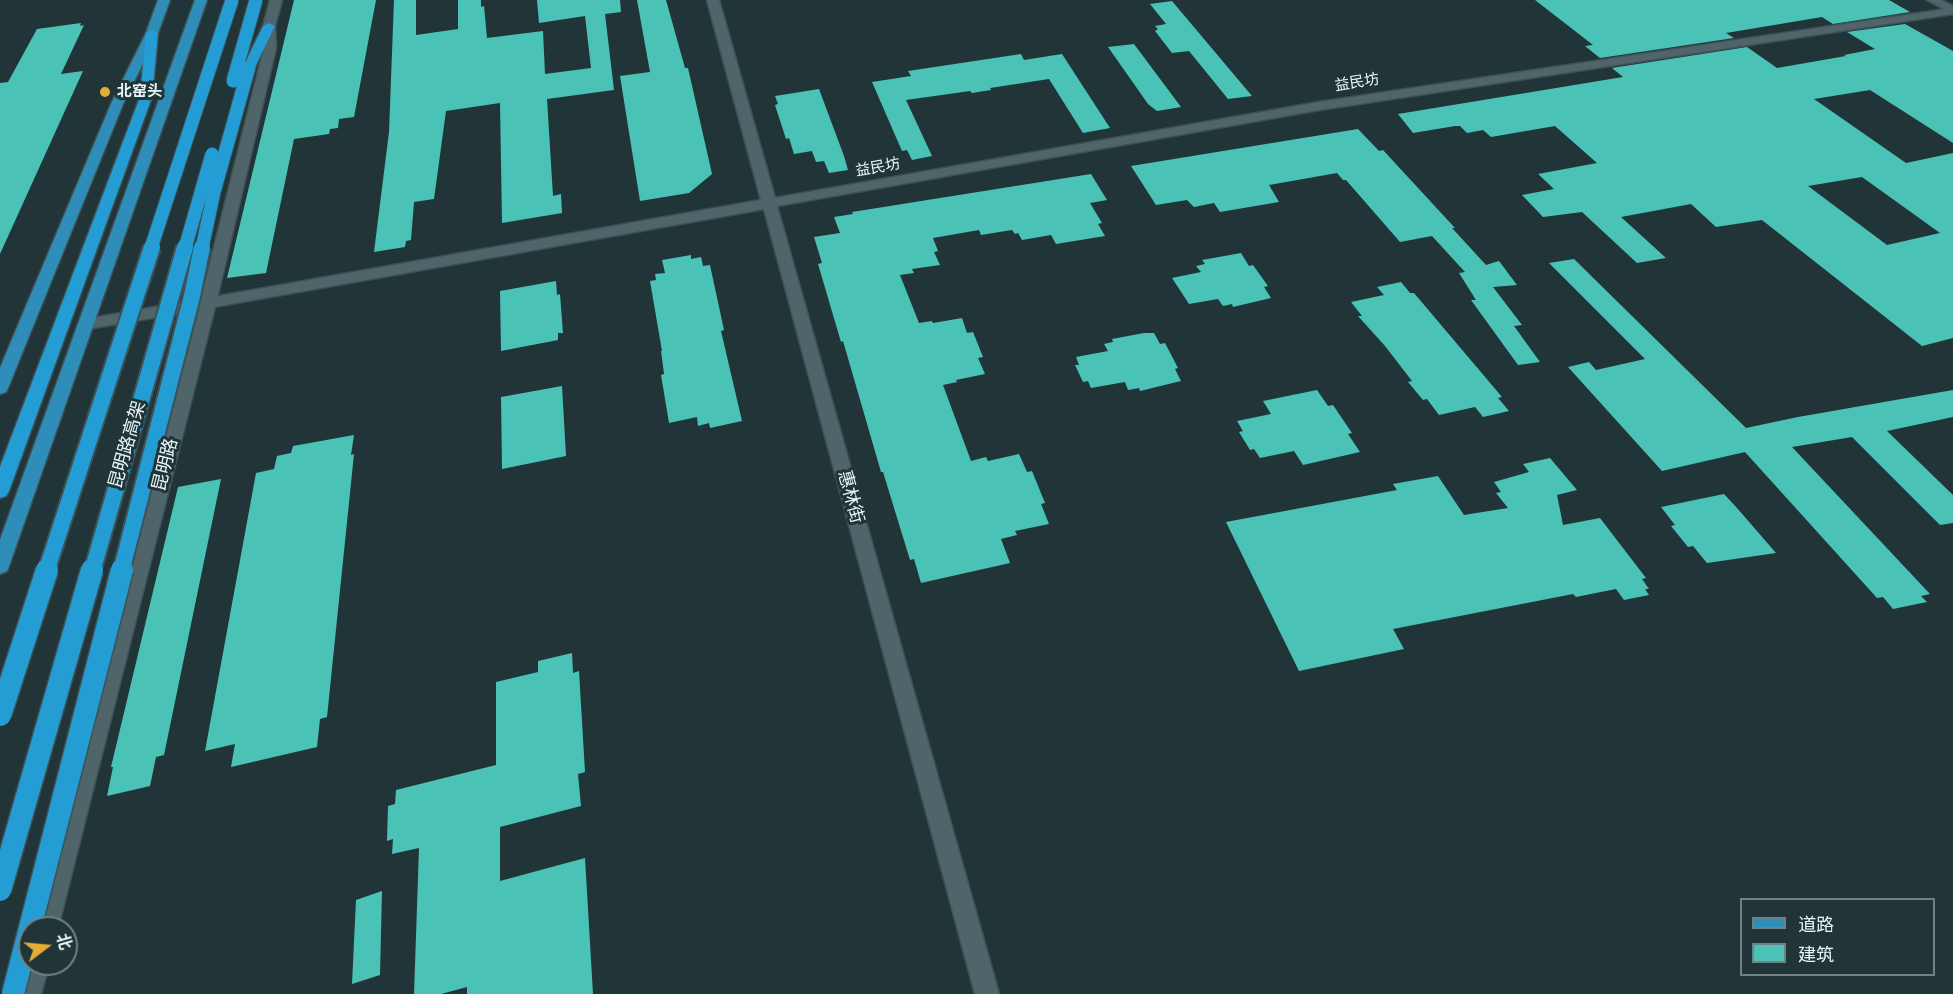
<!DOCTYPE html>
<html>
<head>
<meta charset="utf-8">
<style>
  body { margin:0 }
  #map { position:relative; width:1953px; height:994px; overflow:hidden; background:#213539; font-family:"DM Sans","Noto Sans SC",sans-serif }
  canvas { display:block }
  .legend { position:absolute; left:1740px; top:898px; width:195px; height:78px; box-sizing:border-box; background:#213539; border:2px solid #718286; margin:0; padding:8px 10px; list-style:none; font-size:18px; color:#e9f6f9 }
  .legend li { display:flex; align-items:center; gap:12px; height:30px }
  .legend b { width:30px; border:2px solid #718286 }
  .north { position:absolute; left:18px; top:916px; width:60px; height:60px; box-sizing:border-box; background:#213539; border:2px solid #718286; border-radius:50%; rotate:74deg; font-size:16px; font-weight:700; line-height:24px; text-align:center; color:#e9f6f9 }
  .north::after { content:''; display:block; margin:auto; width:21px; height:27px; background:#e5ad35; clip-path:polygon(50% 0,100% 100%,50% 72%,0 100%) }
</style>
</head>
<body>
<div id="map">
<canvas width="1953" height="994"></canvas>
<ul class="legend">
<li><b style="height:8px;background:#2f8eb9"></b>道路</li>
<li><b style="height:16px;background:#4ac3b6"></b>建筑</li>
</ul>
<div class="north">北</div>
</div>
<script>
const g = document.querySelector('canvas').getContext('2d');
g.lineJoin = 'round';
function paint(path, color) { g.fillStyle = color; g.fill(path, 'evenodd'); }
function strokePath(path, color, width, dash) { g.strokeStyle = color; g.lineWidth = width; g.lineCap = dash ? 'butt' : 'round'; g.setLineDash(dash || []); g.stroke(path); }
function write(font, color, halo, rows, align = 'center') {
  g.font = font + ' "DM Sans","Noto Sans SC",sans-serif'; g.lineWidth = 6; g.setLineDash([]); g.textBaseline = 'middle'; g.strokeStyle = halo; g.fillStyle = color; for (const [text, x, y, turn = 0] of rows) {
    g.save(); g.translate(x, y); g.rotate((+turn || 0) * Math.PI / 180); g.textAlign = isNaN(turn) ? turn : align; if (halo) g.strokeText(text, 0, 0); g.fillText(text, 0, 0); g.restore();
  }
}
paint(new Path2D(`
  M294 0H376L354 117 339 119 338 128 330 129 329 134 294 139 266 273 227 278Z
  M394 0H416V35L458 29V0H481V7L484 6 487 38 543 31 545 74 591 68 585 16 539 23 537 0H620L621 12 605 14 614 90 547 99 553 196 561 194 562 213 502 223 500 103 446 111 434 199 414 202 411 240 406 241 405 247 374 252 389 132Z
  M637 0H666L685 68H688L712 174 689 193 640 201 620 76 650 72Z
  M1535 0H1889L1910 12 1833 24 1822 17 1726 33 1734 38 1600 58 1585 46 1593 45Z
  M1172 1 1252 96 1228 99 1189 51 1172 53 1155 31 1158 29 1155 26 1166 24 1150 4Z
  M81 23 80 26 84 25 61 74 83 71 0 254V83L8 82 37 29Z
  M1905 24 1953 51V143L1870 90 1814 99 1906 163 1953 153V338L1922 346 1762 220 1716 227 1691 204 1621 217 1666 258 1637 263 1582 212 1543 217 1522 195 1554 189 1538 174 1597 163 1555 126 1491 137 1483 130 1467 133 1460 126H1455L1413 133 1398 114 1623 77 1612 68 1747 47 1777 68 1846 56 1844 55 1875 49 1847 32ZM1862 177 1940 233 1887 245 1808 186Z
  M1134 44 1181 107 1157 111 1148 104 1108 47Z
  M1021 54 1024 60 1062 54 1110 128 1083 133 1049 79 990 88 991 90 972 93 970 91 906 100 932 156 912 160 907 150 902 151 872 82 911 76 908 71Z
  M819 89 844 156 848 170 829 173 824 161 816 162 812 151 794 154 789 138 786 139 775 105 778 104 775 96Z
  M1358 129 1379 151 1383 150 1455 228H1452L1486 265 1499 261 1517 285 1493 287 1522 325 1514 326 1540 362 1518 365 1471 300H1476L1459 273 1465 272 1432 236 1400 242 1346 180H1343L1337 173 1269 185 1279 202 1220 212 1214 203 1194 207 1187 200 1156 205 1131 166Z
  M1091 174 1107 200 1090 203 1102 223 1098 224 1105 236 1056 244 1051 235 1022 240 1018 233 1015 234 1012 230 981 235 979 230 933 238 938 251 934 252 940 265 912 269 914 273 900 275 919 323 932 321 933 323 962 318 967 333 973 332 983 357 978 358 985 374 956 380 957 382 943 385 971 461 986 457 988 461 1019 454 1027 472 1032 471 1045 503 1041 504 1049 524 1015 531 1017 535 1001 539 1010 563 921 583 914 559 910 560 883 472H881L843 341 841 342 818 264 822 263 814 237 840 233 834 217 853 214 852 212Z
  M1241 253 1249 266 1253 265 1268 286 1264 287 1271 298 1233 307 1232 304 1223 306 1218 299 1189 304 1172 278 1201 272 1196 266 1205 264 1202 260Z
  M691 255V259L701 257 703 266 710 265 724 330 721 331 742 421 710 428 709 423 698 426 697 417 669 423 661 375 664 374 661 351H662L650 281 656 280 655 274 665 273 662 260Z
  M1574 259 1746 428 1798 417 1953 390V417L1887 431 1953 495V523L1940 525 1852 437 1792 447 1930 594 1921 596 1927 602 1893 609 1883 597 1877 598 1745 452 1662 471 1568 367 1589 362 1596 370 1645 359 1549 263Z
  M556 281 557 295 560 294 563 333H558V340L501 351 500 291Z
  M1401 282 1410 293H1414L1502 397 1498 398 1509 411 1483 417 1475 407 1439 415 1427 399 1423 400 1408 382 1412 381 1385 346 1358 316H1362L1351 302 1384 295 1377 287Z
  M1144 333H1154L1160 344 1165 343 1178 368 1175 369 1181 381 1140 391 1139 388 1128 390 1125 382 1091 388 1088 381 1083 382 1075 365H1079L1076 357 1108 351 1104 344 1113 342 1112 339Z
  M562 386 566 456 502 469 501 397Z
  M1317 390 1328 406 1333 405 1352 433 1348 434 1360 452 1303 465 1294 451 1260 458 1254 449 1250 450 1239 432 1243 431 1237 421 1271 414 1263 401Z
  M354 435 351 455 354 454 327 717 320 719 317 747 231 767 235 744 205 751 256 473 274 469 277 456 291 453 293 446Z
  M1550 458 1577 490 1557 495 1563 525 1600 518 1646 578 1642 579 1649 589H1645L1649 595 1624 600 1616 589 1576 597 1573 594 1393 629 1404 649 1299 671 1226 522 1397 490 1393 484 1438 476 1464 515 1508 508 1496 493 1501 492 1494 482 1529 472 1523 464Z
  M221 479 164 755 156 757 150 786 107 796 113 767H111L178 487Z
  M1724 494 1737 508 1776 553 1707 563 1693 546 1688 547 1671 526 1675 525 1661 507Z
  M572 653 573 673 579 671 585 772 578 774 581 806 500 827V881L585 858 593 994H467V987L441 994H414L419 848 392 854 393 839 387 841 388 806 395 804 396 790 496 765V682L538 672V661Z
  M382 891 380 975 352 984 356 900Z`), '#4ac3b6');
const minor = new Path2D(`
  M270 0H282L275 26 276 48 216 303 58 928H34L199 310 87 329 79 324 87 319 201 299 264 48 263 26Z
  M28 955 30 964H49L41 994H17Z`);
const tertiary = new Path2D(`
  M707 0H719L775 198 1319 102 1953 8V14L1319 110 777 206 999 994H975L764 209 208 308 200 303 208 298 761 200Z`);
const secondary = new Path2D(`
  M1927 0H1941L1953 6V14Z`);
const primary = new Path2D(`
  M158 0H170L158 33 123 104 8 388 6 392 0 394V368L111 104 146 33Z
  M195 0H207L9 566 7 571 0 574V540Z`);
const trunk = new Path2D(`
  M269 23 275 26 255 67 253 70H245L243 67 263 26Z
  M152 30 158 33 152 97 9 491 6 496 0 498V467L140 97 146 33Z`);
strokePath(minor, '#3e5155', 3);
strokePath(tertiary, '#3e5155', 3);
strokePath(secondary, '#3e5155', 3);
strokePath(primary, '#3e5155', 3);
strokePath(trunk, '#3e5155', 3);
paint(minor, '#4f656a');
paint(tertiary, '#4f656a');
paint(secondary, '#4f656a');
paint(primary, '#2f8eb9');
paint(trunk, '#249cd4');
const trunkBridgeFar2 = new Path2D(`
  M233 81 256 0
  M151 248 232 0
  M185 248 212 154
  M202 248 214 192 249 67`);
const trunkBridgeFar1 = new Path2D(`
  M46 572 152 247
  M92 572 185 247
  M121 572 192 296 202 247`);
const trunkBridge = new Path2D(`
  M0 715 47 570
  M0 890 92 570
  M13 994 122 570`);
strokePath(trunkBridgeFar2, '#3e5155', 15, []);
strokePath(trunkBridgeFar1, '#3e5155', 20, []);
strokePath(trunkBridge, '#3e5155', 25, []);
strokePath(trunkBridgeFar2, '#249cd4', 13);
strokePath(trunkBridgeFar1, '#249cd4', 16);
strokePath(trunkBridge, '#249cd4', 22);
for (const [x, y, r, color] of [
  [105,92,6,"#e5ad35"]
]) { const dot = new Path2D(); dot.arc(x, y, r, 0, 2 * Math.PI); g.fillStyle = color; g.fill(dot); strokePath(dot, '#213539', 2); }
write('15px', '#e9f6f9', '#213539', [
  ["益民坊",1357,83,-9],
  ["益民坊",878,168,-10]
]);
write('bold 15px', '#e9f6f9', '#213539', [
  ["北窑头",117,92]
], 'left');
write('18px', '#e9f6f9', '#213539', [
  ["昆明路高架",128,445,-74],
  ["昆明路",166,465,-76],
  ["惠林街",850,497,75]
]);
</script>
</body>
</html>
